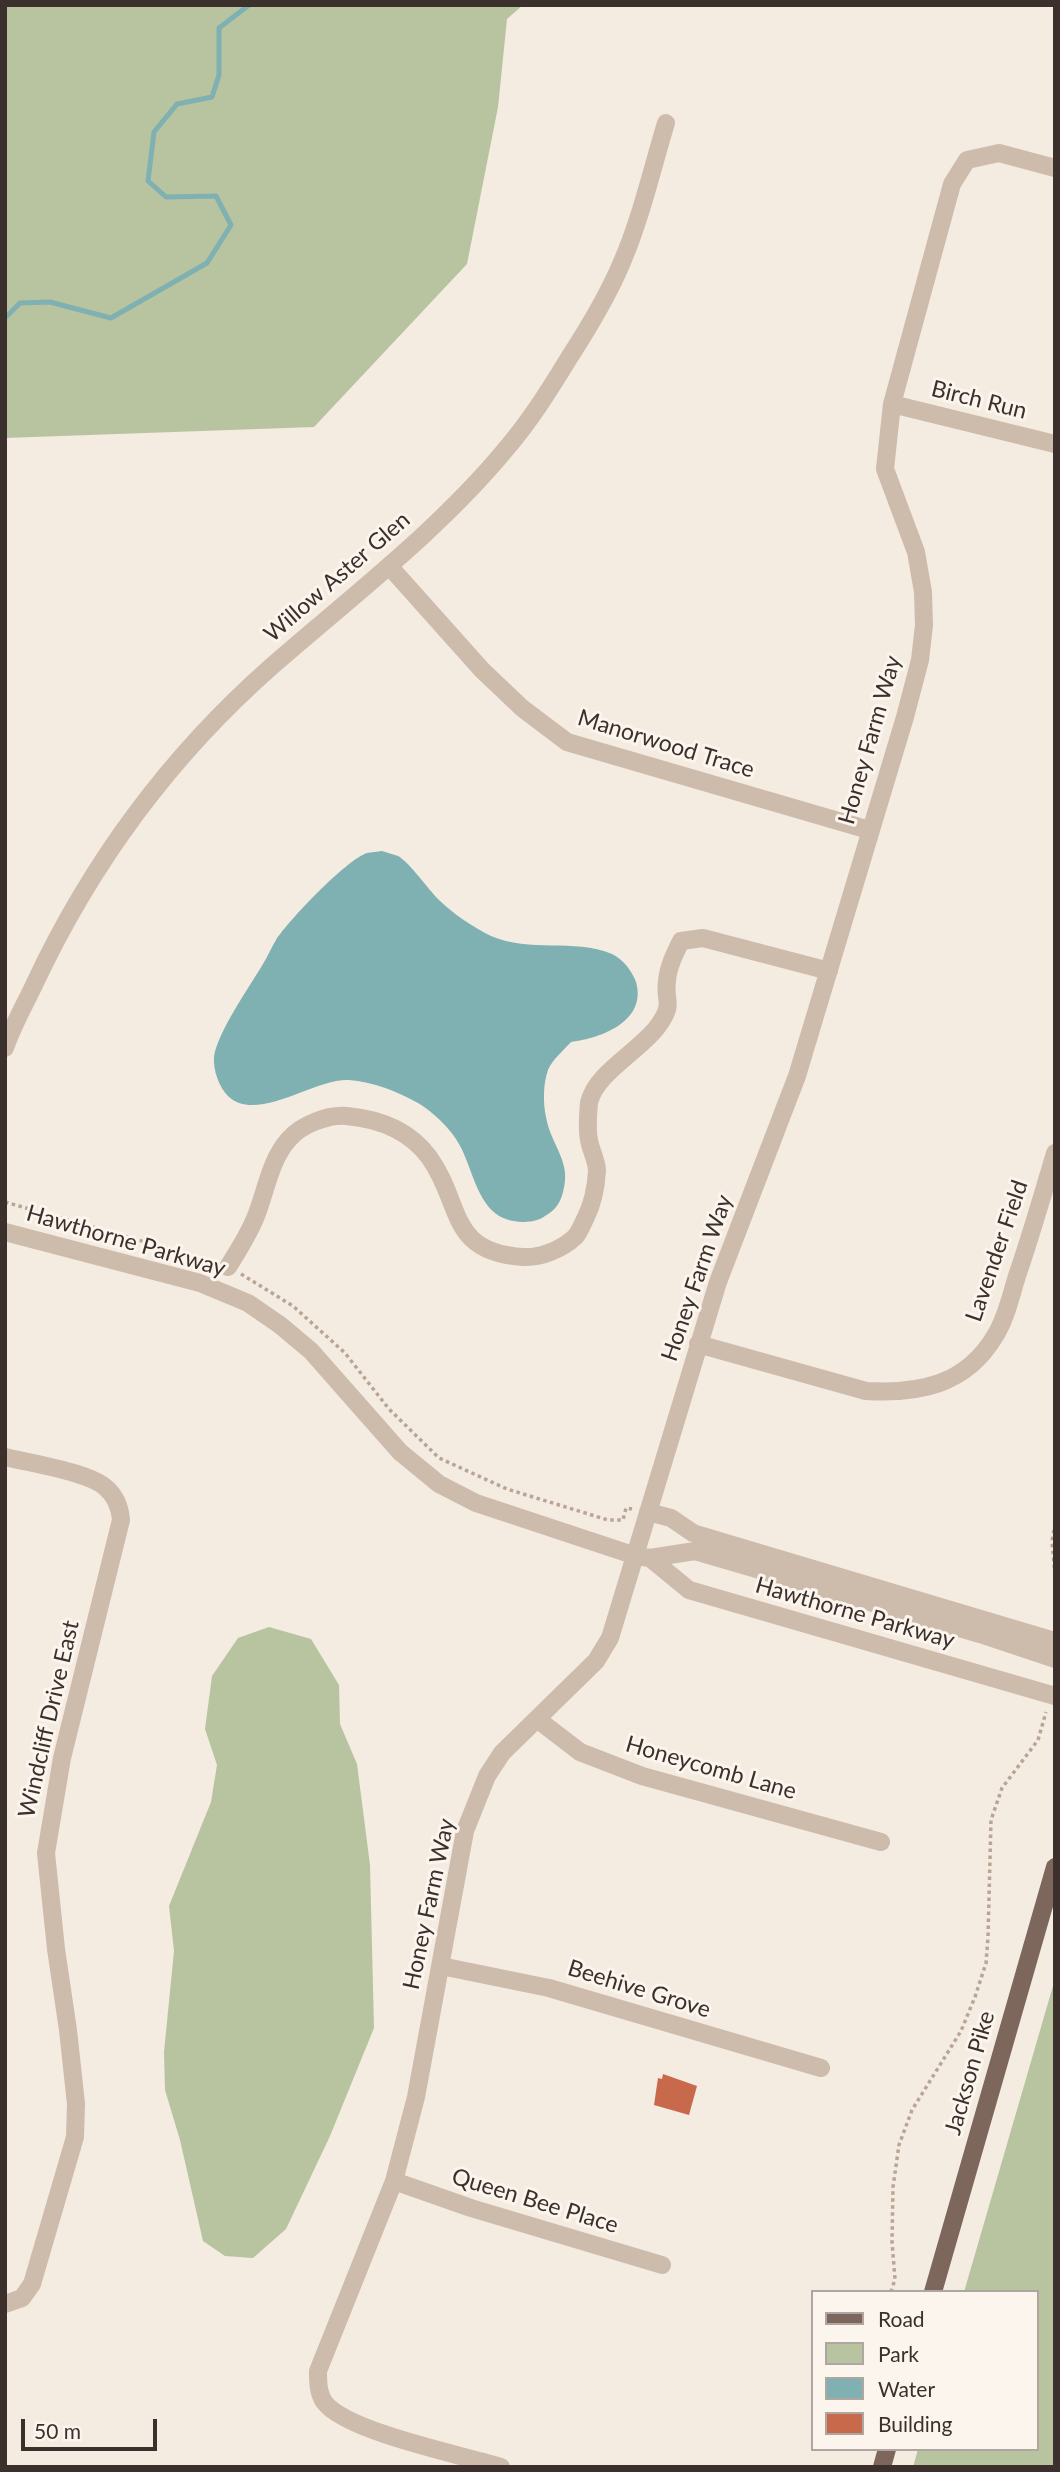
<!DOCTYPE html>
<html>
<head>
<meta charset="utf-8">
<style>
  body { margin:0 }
  #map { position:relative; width:1060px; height:2472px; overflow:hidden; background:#f4ebe1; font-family:Lato,sans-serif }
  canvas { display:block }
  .frame { position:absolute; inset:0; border:7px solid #3b302b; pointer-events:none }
  .legend { position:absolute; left:811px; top:2290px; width:228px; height:161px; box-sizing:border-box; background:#fbf5ee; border:2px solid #aea6a0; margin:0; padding:9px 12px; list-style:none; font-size:21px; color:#3b302b }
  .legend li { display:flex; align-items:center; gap:14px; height:35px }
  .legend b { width:35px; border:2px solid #aea6a0 }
  .scale { position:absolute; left:21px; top:2419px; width:136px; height:32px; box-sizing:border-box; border:4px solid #3b302b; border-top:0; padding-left:9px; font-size:21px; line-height:24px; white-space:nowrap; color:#3b302b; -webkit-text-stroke:5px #fbf5ee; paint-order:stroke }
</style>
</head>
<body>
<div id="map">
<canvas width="1060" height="2472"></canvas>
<div class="frame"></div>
<ul class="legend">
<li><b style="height:9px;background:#7d675c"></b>Road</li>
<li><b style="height:19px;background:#b8c4a0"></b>Park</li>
<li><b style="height:19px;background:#7fb0b2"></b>Water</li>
<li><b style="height:19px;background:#c8694b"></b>Building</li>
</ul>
<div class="scale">50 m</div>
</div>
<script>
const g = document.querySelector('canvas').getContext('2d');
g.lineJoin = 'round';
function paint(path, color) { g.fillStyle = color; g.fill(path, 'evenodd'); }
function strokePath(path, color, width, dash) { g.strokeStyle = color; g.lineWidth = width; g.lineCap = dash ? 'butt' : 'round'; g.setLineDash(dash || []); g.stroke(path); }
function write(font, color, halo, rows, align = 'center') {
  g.font = font + ' Lato,sans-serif'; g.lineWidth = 6; g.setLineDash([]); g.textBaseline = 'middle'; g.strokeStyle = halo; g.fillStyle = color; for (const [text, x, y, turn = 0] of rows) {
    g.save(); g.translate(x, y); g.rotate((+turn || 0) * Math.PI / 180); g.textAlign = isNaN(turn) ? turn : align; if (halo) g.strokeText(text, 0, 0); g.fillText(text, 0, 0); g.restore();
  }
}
paint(new Path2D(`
  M5 5H523L507 19 498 107 467 264 314 427 5 438Z
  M269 1627 311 1639 339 1685 340 1724 357 1764 370 1865 374 2028 330 2136 286 2229 253 2258 225 2256 203 2241 180 2140 165 2090 164 2052 174 1951 169 1906 211 1802 217 1765 205 1729 212 1676 238 1638Z
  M1055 1979V2467H913L918 2449H1037V2292H964Z`), '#b8c4a0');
paint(new Path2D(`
  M382 851C387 853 393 854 398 856 409 862 428 889 438 899 453 914 473 927 491 936 530 953 573 938 612 954 623 959 632 971 636 982 647 1021 602 1038 571 1042 564 1050 552 1060 548 1070 543 1084 543 1103 546 1117 551 1146 572 1161 563 1192 560 1204 555 1210 545 1216 537 1222 524 1223 514 1221 478 1216 474 1170 459 1144 451 1129 433 1112 418 1103 397 1091 373 1082 349 1080 314 1078 257 1124 228 1096 219 1087 213 1070 214 1057 217 1033 250 986 263 964 268 956 271 948 276 940 288 921 346 860 367 853 371 852 378 852 382 851Z`), '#7fb0b2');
strokePath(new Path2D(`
  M5 318 20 303 50 302 111 318 207 263 231 225 216 196 166 197 148 181 154 132 177 104 212 97 219 75V28L249 5`), '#7fb0b2', 5);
paint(new Path2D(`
  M663 2074 697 2086 689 2115 654 2105 658 2078 662 2079Z`), '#c8694b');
strokePath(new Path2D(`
  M5 1202 212 1261
  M241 1274 293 1306 345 1353 389 1409 439 1458 507 1489 608 1520H623L626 1508 632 1509
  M1055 1523 1052 1542 1055 1575
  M891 2292 895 2279 892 2242 893 2187 899 2145 912 2110 961 2031 975 1997 986 1963 988 1937 991 1820 1002 1788 1038 1740 1046 1712`), '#b9a596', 3.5, [3.5, 3.5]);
strokePath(new Path2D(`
  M892 404 1055 444
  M390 567 482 670 522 708 567 742 869 830
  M5 1048C12 1027 24 1006 34 985 91 863 171 755 272 666 352 596 438 531 506 449 530 421 550 389 569 358 589 327 608 296 622 262 641 218 652 169 666 123
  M5 1232 200 1283 248 1303 280 1325 311 1351 400 1452 439 1484 476 1503 636 1556 650 1558 695 1551 980 1634 1055 1659
  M228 1267C238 1251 249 1234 256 1216 266 1191 270 1160 289 1139 301 1125 328 1114 347 1116 379 1119 409 1130 429 1157 463 1204 447 1252 523 1257 541 1258 563 1249 576 1236 580 1231 583 1223 586 1217 593 1203 596 1187 597 1171 597 1161 591 1151 589 1140 587 1130 588 1114 589 1103 595 1073 640 1051 658 1026 675 1002 664 1003 667 981 668 967 675 953 681 941L703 938 829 971
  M698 1344 866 1391C919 1394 966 1385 995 1336 1006 1319 1011 1295 1017 1276 1031 1235 1043 1194 1055 1153
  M5 1457C30 1463 88 1472 105 1487 116 1496 120 1507 121 1520L62 1758 46 1853 56 1949 68 2030 76 2104 75 2137 32 2284 22 2298 5 2304
  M648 1512 671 1518 693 1533 1055 1641
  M650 1558 689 1590 1055 1696
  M537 1719 580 1752 642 1776 881 1842
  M441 1966 549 1988 821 2068
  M394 2181 471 2208 662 2265
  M501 2467C462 2455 348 2432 325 2403 318 2394 318 2382 318 2371L394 2181 416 2097 465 1831 487 1776 502 1753 596 1661 610 1638 718 1282 797 1076 905 717 920 660 924 625 923 592 916 552 885 469 892 404 952 184 967 160 999 153 1055 168`), '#cdbbac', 18);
strokePath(new Path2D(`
  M933 2292 1055 1867
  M882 2467 887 2449`), '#7d675c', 18);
write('23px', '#3b302b', '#fbf5ee', [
  ["Birch Run",979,400,14],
  ["Willow Aster Glen",337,577,-41],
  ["Honey Farm Way",870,740,-74],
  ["Manorwood Trace",666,744,17],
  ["Hawthorne Parkway",126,1241,16],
  ["Lavender Field",997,1251,-71],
  ["Honey Farm Way",697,1278,-71],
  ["Hawthorne Parkway",855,1613,16],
  ["Windcliff Drive East",49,1719,-77],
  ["Honeycomb Lane",711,1768,16],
  ["Honey Farm Way",429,1904,-78],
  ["Beehive Grove",639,1989,17],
  ["Jackson Pike",970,2073,-74],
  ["Queen Bee Place",535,2201,17]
]);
</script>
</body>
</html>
